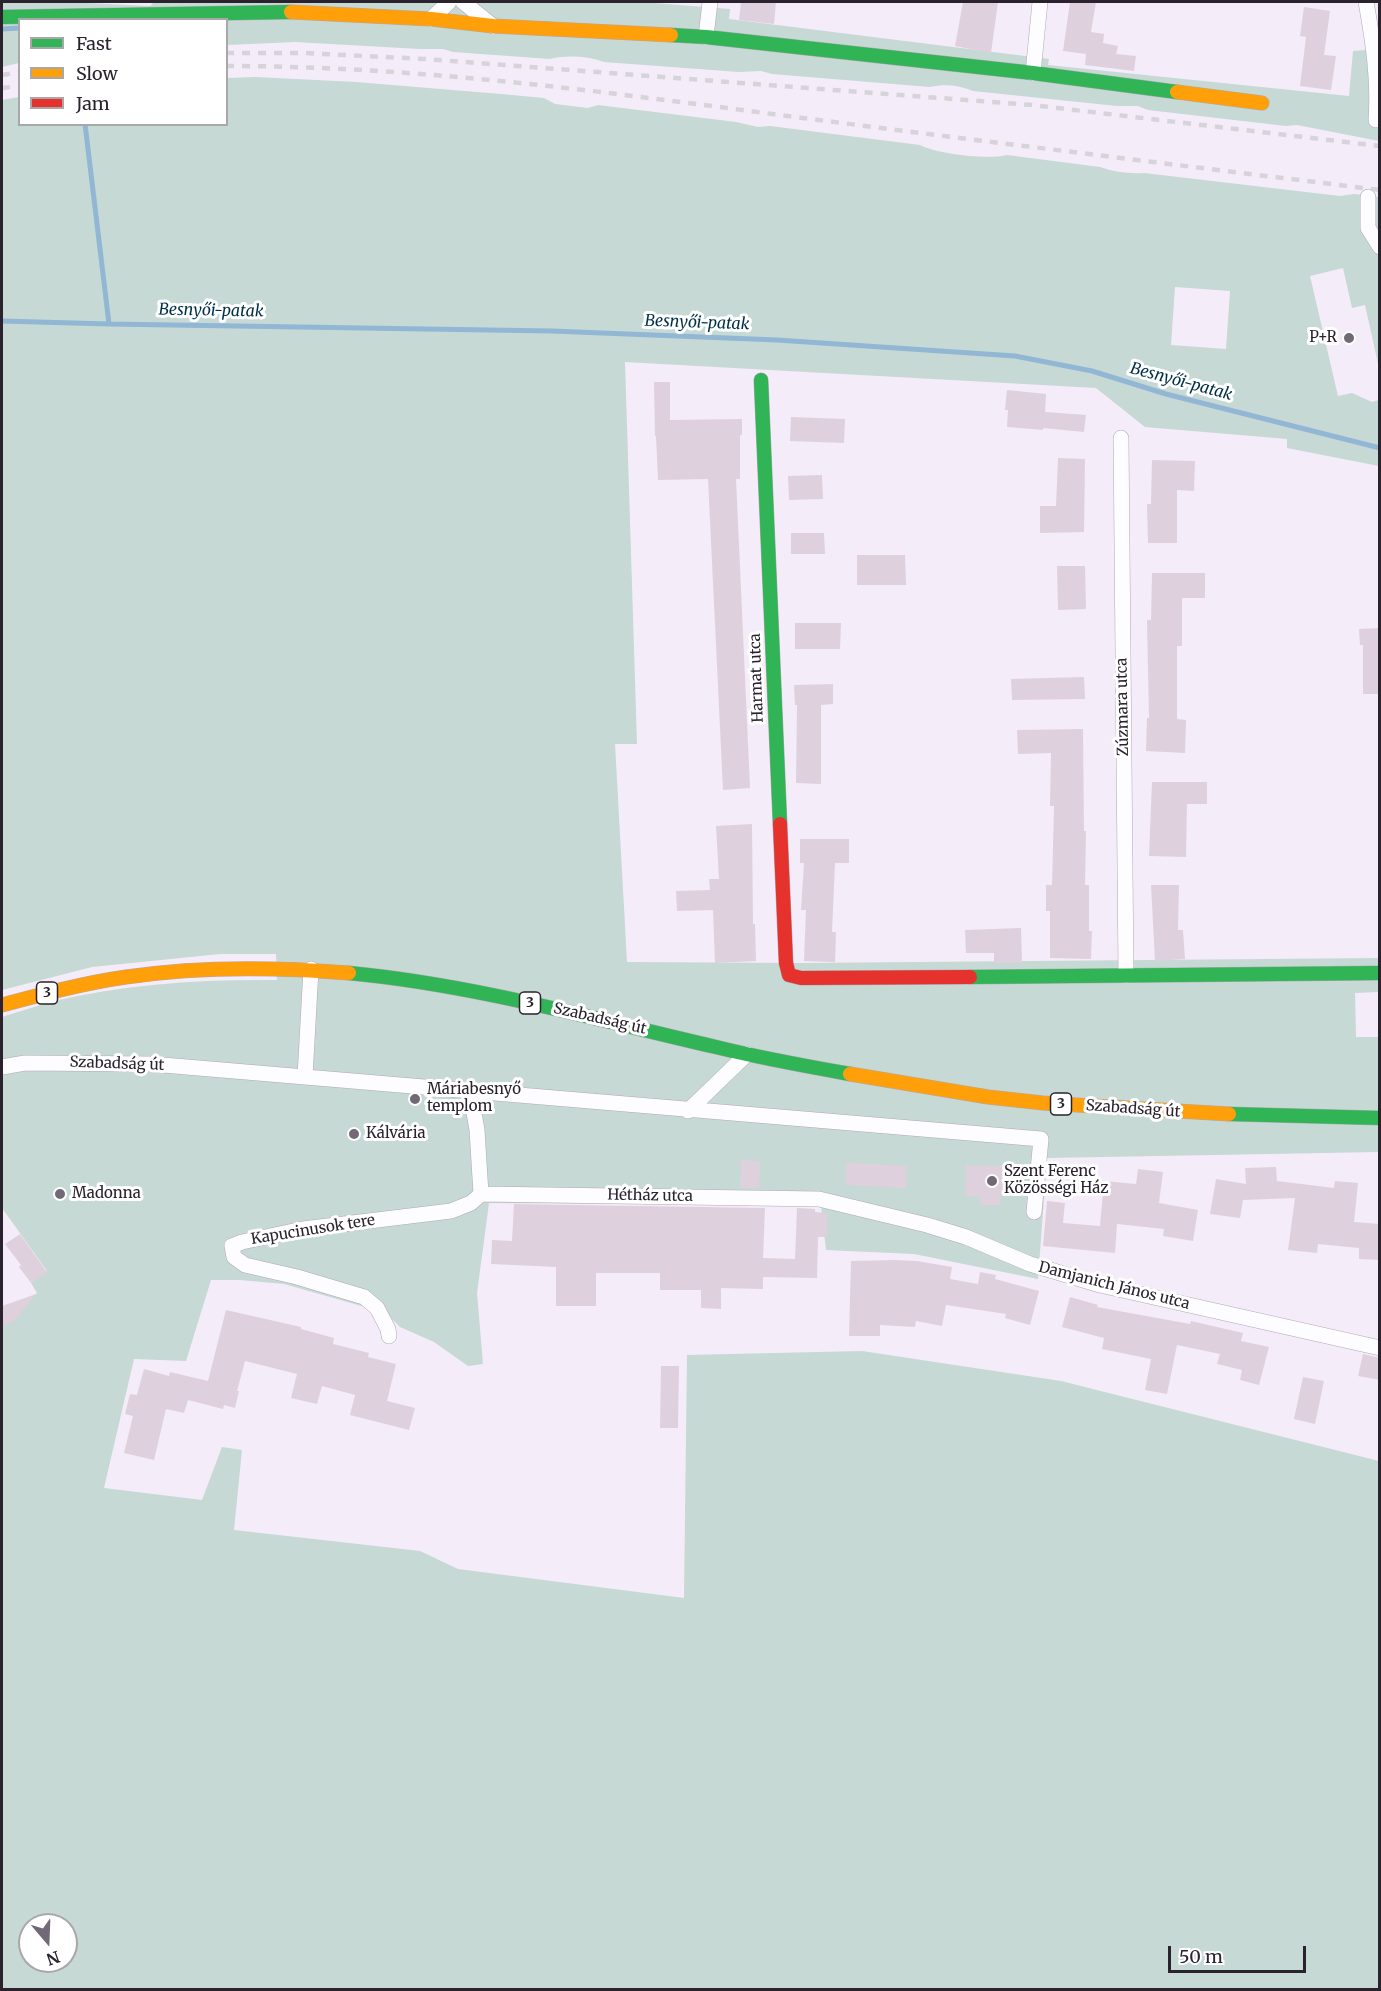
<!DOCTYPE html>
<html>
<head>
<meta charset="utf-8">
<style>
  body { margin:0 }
  #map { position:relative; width:1381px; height:1991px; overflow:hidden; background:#f4ecf8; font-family:Merriweather,serif }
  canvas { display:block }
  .frame { position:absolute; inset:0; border:3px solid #2a232e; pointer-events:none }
  .legend { position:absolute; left:18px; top:18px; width:210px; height:108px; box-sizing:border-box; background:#fff; border:2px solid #aaa7ab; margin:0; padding:8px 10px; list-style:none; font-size:18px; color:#2a232e }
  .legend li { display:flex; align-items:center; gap:12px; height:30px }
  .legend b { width:30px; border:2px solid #aaa7ab }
  .north { position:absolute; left:18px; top:1913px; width:60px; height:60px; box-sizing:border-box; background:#fff; border:2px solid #aaa7ab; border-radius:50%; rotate:161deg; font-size:16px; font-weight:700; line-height:24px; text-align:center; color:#2a232e }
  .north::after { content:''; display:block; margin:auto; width:21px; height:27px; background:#716975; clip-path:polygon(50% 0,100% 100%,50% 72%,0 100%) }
  .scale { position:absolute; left:1168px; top:1946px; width:138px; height:27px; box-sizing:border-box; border:3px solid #2a232e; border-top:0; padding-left:8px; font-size:18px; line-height:21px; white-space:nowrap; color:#2a232e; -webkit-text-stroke:4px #fff; paint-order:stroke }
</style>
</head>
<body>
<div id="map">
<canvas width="1381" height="1991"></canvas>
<div class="frame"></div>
<ul class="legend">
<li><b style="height:8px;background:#30b455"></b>Fast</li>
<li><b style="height:8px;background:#ff9f0a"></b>Slow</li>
<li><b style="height:8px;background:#e5322d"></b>Jam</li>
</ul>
<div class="north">N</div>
<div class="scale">50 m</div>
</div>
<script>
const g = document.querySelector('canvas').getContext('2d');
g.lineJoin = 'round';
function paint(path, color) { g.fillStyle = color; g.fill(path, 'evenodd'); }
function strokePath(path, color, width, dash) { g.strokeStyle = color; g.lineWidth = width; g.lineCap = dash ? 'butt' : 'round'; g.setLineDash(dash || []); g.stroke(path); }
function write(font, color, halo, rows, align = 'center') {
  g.font = font + ' Merriweather,serif'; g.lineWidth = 6; g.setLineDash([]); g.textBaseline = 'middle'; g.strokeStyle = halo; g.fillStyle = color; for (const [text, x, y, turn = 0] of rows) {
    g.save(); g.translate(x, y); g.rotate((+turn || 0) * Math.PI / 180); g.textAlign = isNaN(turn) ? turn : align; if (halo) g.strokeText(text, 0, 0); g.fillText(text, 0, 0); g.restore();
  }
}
paint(new Path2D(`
  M2 2H66L150 6 154 2H641L730 9 729 19 1049 59 1048 65 1349 96 1353 51 1379 49V141L1297 125 1286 126 1148 110 1138 106H1117L973 91C959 85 945 84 930 87L772 74 761 71 739 72 604 62C587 56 567 55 550 59L453 52 443 49H420L295 42 227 45 226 20H20L19 63 2 67Z
  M256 77 356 82 501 94 544 98 555 104 588 108 598 105 736 122 758 127 770 126 920 145C937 154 988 160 1007 155L1100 167C1114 172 1129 174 1144 173L1340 196 1354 194 1379 197V368L1365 305 1352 308 1343 268 1310 276 1338 396 1352 393 1372 402 1379 400V466L1287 448V439L1145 427 1096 388 625 362 637 744H615L627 962 801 963 1379 958V992L1355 993 1356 1037H1379V1152L1047 1158 1038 1279 914 1254 826 1250 821 1205 489 1203 477 1293 483 1364 468 1366 434 1342 400 1327 386 1313 284 1284 240 1280H211L186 1361 134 1359 104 1488 202 1500 222 1447 242 1450 234 1530 420 1551 458 1569 684 1598 687 1355 862 1351 1061 1381 1379 1461V1989H2V1319L37 1293 31 1283 47 1271 2 1208V1017C19 1012 36 1006 54 1001 126 984 203 979 277 980L276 954H220L92 967 2 990V100L19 97 20 124H226L227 78ZM1175 287 1230 291 1226 349 1171 345ZM30 1925H66V1961H30Z`), '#c6d9d4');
strokePath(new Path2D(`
  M2 29 20 28
  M85 124 109 324
  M2 321 109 324 552 331 777 340 1015 356 1092 371 1166 394 1380 448`), '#91b7d4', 5);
paint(new Path2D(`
  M741 2H776L774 24 739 20Z
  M963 2H998L991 53 955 46Z
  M1070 2H1096L1091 32 1104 34 1103 43 1118 46 1116 54 1136 56 1134 71 1085 65 1086 54 1063 51Z
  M1304 7 1330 11 1324 55 1336 56 1331 90 1300 86 1306 37 1300 36Z
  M654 382H670V420L742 419V435H740V479H736L750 788 723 790 708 479 658 480 656 436H655Z
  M1007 390 1046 394 1045 412 1086 415 1084 432 1043 428V430L1007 427 1008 410H1005Z
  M791 417 845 419 844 443 790 441Z
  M1058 458 1085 459 1084 532 1040 533V506H1056Z
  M1152 460 1195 461 1194 491 1177 490V543H1148L1147 504H1151Z
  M822 475 823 499 789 500 788 476Z
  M791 533H824L825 554H791Z
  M857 555H905L906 585H857Z
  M1057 566H1085L1086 609 1058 610Z
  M1152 573H1205V598H1182V646H1177V719L1186 720 1185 753 1146 751 1147 718H1149L1147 620H1151Z
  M795 623H841L840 649H795Z
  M1380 628V694H1363V645H1360L1359 629Z
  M1084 677 1085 699 1012 700 1011 679Z
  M833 684V704L821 705V784L796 783 797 705H795L794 685Z
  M1083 729 1084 831H1086L1085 885H1089V931H1092L1091 959 1050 958V911H1046V885H1052L1054 806H1050L1051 753 1018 754 1017 730Z
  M1152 782H1207V804H1187L1186 857 1149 856Z
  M752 824 753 924H755L756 961 715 963 713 910 677 911 676 891 710 890 709 879H719L716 826Z
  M800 839H849V863H835L832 932H836L835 962 804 961 806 910H801L804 863H800Z
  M1151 885H1179L1178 930H1183L1185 959 1155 961Z
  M1021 928 1022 963H994V953H966L965 930Z
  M741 1160 760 1161 759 1188H740Z
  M846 1163 907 1166 906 1188 845 1185Z
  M966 1165 1019 1166 1018 1196 1000 1195V1205H980V1196H965Z
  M1276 1167 1277 1181 1334 1188 1335 1181 1358 1183 1354 1222 1380 1224V1260L1359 1259V1248L1318 1244 1317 1253 1288 1250 1295 1198 1243 1200 1240 1218 1210 1214 1216 1179 1246 1184 1245 1168Z
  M1138 1169 1163 1172 1159 1203 1198 1210 1193 1241 1163 1236 1164 1229 1117 1224 1115 1253 1043 1246 1047 1201 1065 1203 1063 1223 1100 1226 1104 1181 1136 1184Z
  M514 1204 765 1208 763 1258 795 1259 797 1208 815 1209V1212L827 1213V1237H818L817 1278 763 1277V1289L721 1288V1309L701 1308V1290H660V1273H596V1306H556V1267L491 1264 492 1240 512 1241Z
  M20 1234 47 1272 31 1283 19 1267 21 1265 5 1244Z
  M894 1260 917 1261 952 1267 950 1279 978 1284 980 1272 996 1275 995 1279 1039 1291 1030 1325 1005 1318 1006 1314 946 1305 942 1326 916 1321 915 1327 880 1325V1336H849L851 1261Z
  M36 1294 15 1320 2 1327V1306Z
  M1070 1297 1098 1305 1097 1307 1190 1324 1191 1321 1243 1333 1241 1341 1269 1347 1259 1385 1240 1380 1242 1370 1217 1364 1220 1354 1177 1345 1167 1394 1145 1390 1151 1359 1102 1349 1104 1338 1062 1327Z
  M226 1310 301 1327V1329L334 1338 333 1344 369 1353 368 1357 396 1364 387 1401 415 1408 409 1430 350 1415 355 1395 322 1386 317 1404 291 1398 297 1374 245 1361 237 1391H239L235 1408 224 1405 223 1409 188 1400 184 1413 166 1409 154 1460 124 1453 133 1416 125 1414 130 1394 137 1395 144 1369 169 1376 170 1372 208 1381Z
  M1363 1354 1380 1358V1380L1358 1376Z
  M661 1366H679L678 1428H660Z
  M1303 1377 1324 1381 1315 1424 1294 1419Z`), '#ded1dd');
const street = new Path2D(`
  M463 2 493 26
  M1366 2C1373 41 1379 80 1376 120
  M431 19 449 2
  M706 37 710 2
  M1033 73 1040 2
  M1368 197V228L1380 247
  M1121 438 1126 975
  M2 1067 25 1063 151 1064 1041 1139 1034 1212
  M305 1077 311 969
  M470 1090 477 1130 481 1194
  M688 1111 747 1054
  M481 1194 819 1199 927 1225 966 1237 1030 1264 1100 1285 1380 1348
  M389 1336 388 1329 377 1308 364 1297 297 1277 245 1265 234 1257 232 1246 242 1242 303 1229 451 1211 471 1203 481 1194`);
const fast = new Path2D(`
  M2 17 291 12
  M671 35 706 37 1033 73 1177 92
  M761 380 780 824
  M349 973C475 985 594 1019 716 1047 760 1058 805 1066 850 1074
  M970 977 1380 973
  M1229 1114 1380 1118`);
const slow = new Path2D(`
  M291 12 431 19 493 26 671 35
  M1177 92 1262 103
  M2 1005C43 994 84 983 126 977 200 966 276 967 349 973
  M850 1074 988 1097 1043 1103 1229 1114`);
const jam = new Path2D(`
  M780 824 786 963 789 975 801 978 970 977`);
strokePath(street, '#b0a9b4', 16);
strokePath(fast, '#b0a9b4', 15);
strokePath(slow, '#b0a9b4', 15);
strokePath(jam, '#b0a9b4', 15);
strokePath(street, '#fdfcfe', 15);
strokePath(fast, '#30b455', 14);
strokePath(slow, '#ff9f0a', 14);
strokePath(jam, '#e5322d', 14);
strokePath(new Path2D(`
  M226 53H304L425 59 1032 105 1380 146
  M226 66C417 66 606 92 795 117 990 142 1185 166 1380 190
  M2 75 20 72
  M2 88 20 86`), '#d7d4d9', 4.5, [8, 8]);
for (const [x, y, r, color] of [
  [1349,338,6,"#716975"],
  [415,1099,6,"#716975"],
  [354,1134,6,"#716975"],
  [992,1181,6,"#716975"],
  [60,1194,6,"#716975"]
]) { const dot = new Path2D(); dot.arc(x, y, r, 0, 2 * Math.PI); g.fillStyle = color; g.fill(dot); strokePath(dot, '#fff', 2); }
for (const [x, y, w] of [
  [47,993,21],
  [530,1003,21],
  [1061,1104,21]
]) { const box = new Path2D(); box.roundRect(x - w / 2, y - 11, w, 22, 4.5); g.fillStyle = '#fff'; g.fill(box); strokePath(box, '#2a232e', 1.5); }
write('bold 14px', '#2a232e', null, [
  ["3",47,993],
  ["3",530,1003],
  ["3",1061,1104]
]);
write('15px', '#2a232e', '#fff', [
  ["P+R",1337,338,"right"],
  ["Máriabesnyő",427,1090],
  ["templom",427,1107],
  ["Kálvária",366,1134],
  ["Szent Ferenc",1004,1172],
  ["Közösségi Ház",1004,1189],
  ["Madonna",72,1194]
], 'left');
write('15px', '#2a232e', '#fff', [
  ["Harmat utca",757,678,-92],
  ["Zúzmara utca",1123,707,-91],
  ["Szabadság út",600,1019,13],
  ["Szabadság út",117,1064,2],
  ["Szabadság út",1133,1109,4],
  ["Hétház utca",650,1196,1],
  ["Kapucinusok tere",313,1230,-9],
  ["Damjanich János utca",1114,1286,14]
]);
write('italic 16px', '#002f48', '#fff', [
  ["Besnyői-patak",211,311,1],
  ["Besnyői-patak",697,323,2],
  ["Besnyői-patak",1181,382,15]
]);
</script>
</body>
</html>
